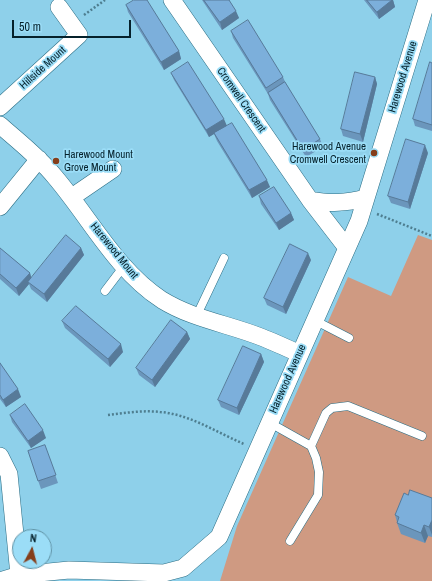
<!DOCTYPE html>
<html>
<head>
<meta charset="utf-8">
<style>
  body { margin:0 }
  #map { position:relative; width:432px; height:581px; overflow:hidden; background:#8ed0ea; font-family:"Archivo Narrow",sans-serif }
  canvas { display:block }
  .north { position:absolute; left:12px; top:529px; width:40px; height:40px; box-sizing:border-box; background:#9bddf7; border:1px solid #5f92a5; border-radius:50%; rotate:7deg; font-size:11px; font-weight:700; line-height:16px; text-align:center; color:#05212b }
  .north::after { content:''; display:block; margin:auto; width:14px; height:18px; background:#853e1b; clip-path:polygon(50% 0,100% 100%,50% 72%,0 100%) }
  .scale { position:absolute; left:12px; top:20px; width:119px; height:18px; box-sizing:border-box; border:2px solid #05212b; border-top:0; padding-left:5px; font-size:12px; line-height:14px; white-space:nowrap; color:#05212b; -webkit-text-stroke:3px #9bddf7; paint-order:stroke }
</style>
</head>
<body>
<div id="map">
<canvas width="432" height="581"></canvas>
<div class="north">N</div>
<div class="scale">50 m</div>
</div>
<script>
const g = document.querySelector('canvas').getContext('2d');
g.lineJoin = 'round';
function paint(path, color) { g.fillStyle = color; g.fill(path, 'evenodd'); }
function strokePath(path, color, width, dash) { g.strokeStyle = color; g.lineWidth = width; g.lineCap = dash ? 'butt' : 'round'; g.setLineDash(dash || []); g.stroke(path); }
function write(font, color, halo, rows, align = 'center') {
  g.font = font + ' "Archivo Narrow",sans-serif'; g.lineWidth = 3.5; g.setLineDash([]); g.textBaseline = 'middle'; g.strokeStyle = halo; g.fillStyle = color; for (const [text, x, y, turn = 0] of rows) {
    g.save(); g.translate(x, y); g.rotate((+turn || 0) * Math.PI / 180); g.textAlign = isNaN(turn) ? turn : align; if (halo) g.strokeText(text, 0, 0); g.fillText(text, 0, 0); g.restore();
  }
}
paint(new Path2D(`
  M418 235 432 240V581H220L237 526 348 277 391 296Z`), '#cf9a82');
const lane = new Path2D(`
  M105 291 124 266
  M196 317 224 258
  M314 320 349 338
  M270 423 311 446 316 458 319 472 318 495 290 541
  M311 446 326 413 332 408 348 406 422 436`);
const street = new Path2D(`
  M172 0 310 200 347 248
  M0 107 79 35 59 7
  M0 125C19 142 39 157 55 177 90 218 116 270 162 300 193 319 228 324 261 337 274 342 287 348 300 354
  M72 197 113 169
  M310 200C332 204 345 203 366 198
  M0 207 39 159
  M0 456 9 474 19 575
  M0 581 19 575 69 570 164 573 183 568 219 537 359 221 427 0`);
strokePath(lane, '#2a6d84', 9);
strokePath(street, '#2a6d84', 18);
strokePath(new Path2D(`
  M84 15 105 0
  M377 214 432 236
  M108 415C125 413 143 410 160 412 189 414 218 433 244 444`), '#4e7e90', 2.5, [2, 2]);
strokePath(lane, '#fff', 8);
strokePath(street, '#fff', 17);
paint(new Path2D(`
  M202 0H229L239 18 222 30Z
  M364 0H393L395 7 379 19Z
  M126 5 179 51 181 59 164 70 128 12Z
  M231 31 283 77 286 84 320 139 323 147 306 157 270 100 268 94 233 38Z
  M432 63V131L415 126 413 119Z
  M171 73 226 126 270 187 252 198 217 141 214 134 209 137 174 80Z
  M375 77 377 84 363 142 343 136 341 129Z
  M428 153 410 209 391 203 388 196Z
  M259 196 291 213 294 220 279 230 261 204Z
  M0 248 30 273 31 278 81 248 84 255 47 302 31 289 29 284 19 296 0 279Z
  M311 260 286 314 267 305 264 298Z
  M62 321 123 352 110 367 65 328Z
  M187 332 190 339 155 387 139 375 136 368Z
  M261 354 264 362 239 415 221 407 218 400Z
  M0 363 21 397 6 407 0 399Z
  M10 415 46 438 31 448 12 422Z
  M45 445 58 483 41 489 28 451Z
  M408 495 432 498V537L428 536 425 543 401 534 397 523V522L395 515Z`), '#6b96bc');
paint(new Path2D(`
  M392 0H393L395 7 379 19 377 12Z
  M236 11 239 18 222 30 220 22Z
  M179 51 181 59 164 70 161 62Z
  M375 77 377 84 363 142 360 134Z
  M224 119 227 126 209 137 206 130Z
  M425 145 428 153 410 209 408 202Z
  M267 180 270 187 252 198 249 190Z
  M291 213 294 220 279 230 276 223Z
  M81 248 84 255 47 302 44 294Z
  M308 253 311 260 286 314 283 307Z
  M30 273 32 280 28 282 29 284 19 296 16 288Z
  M187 332 190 339 155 387 152 380Z
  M121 344 123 352 110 367 108 359Z
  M261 354 264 362 239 415 237 408Z
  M18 389 21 397 6 407 3 400Z
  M43 430 46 438 31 448 28 441Z
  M432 520V535L429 527Z
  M424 525 428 536 425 543 421 533Z`), '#577a99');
const building = new Path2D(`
  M134 0H147L179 51 161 62 126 5Z
  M204 0H229L236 11 220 22Z
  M367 0H392L377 12Z
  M248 20 283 77 266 88 231 31Z
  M188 62 224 119 206 130 171 73Z
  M430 62 432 63V125L413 119Z
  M355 72 375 77 360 134 341 129Z
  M285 82 320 139 303 150 268 93Z
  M232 123 267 180 249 190 214 133Z
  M406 139 425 145 408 202 388 196Z
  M274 187 291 213 276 223 259 196Z
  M66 235 81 248 44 294 28 282Z
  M290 244 308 253 283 307 264 298Z
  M0 248 30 273 16 288 0 274Z
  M76 306 121 344 108 359 62 321Z
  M171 320 187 332 152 380 136 368Z
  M243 346 261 354 237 408 218 400Z
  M0 363 18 389 3 400 0 395Z
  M25 404 43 430 28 441 10 415Z
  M45 445 56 475 38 481 28 451Z
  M410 490 432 498V520L429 527 424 525 421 533 397 523 399 517 395 515 404 493 408 495Z`);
paint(building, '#7cafdb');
strokePath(building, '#577a99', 1);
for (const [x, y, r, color] of [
  [374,153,4,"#853e1b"],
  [56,161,4,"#853e1b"]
]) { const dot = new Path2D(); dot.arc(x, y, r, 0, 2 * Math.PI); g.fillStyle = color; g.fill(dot); strokePath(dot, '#9bddf7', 1.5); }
write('11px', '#05212b', '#9bddf7', [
  ["Hillside Mount",43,68,-42],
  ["Harewood Avenue",403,77,-73],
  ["Cromwell Crescent",241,100,55],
  ["Harewood Mount",114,251,51],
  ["Harewood Avenue",288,379,-66]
]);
write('11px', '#05212b', '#9bddf7', [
  ["Harewood Avenue",366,147],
  ["Cromwell Crescent",366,160],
  ["Harewood Mount",64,155,"left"],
  ["Grove Mount",64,168,"left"]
], 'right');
</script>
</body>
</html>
